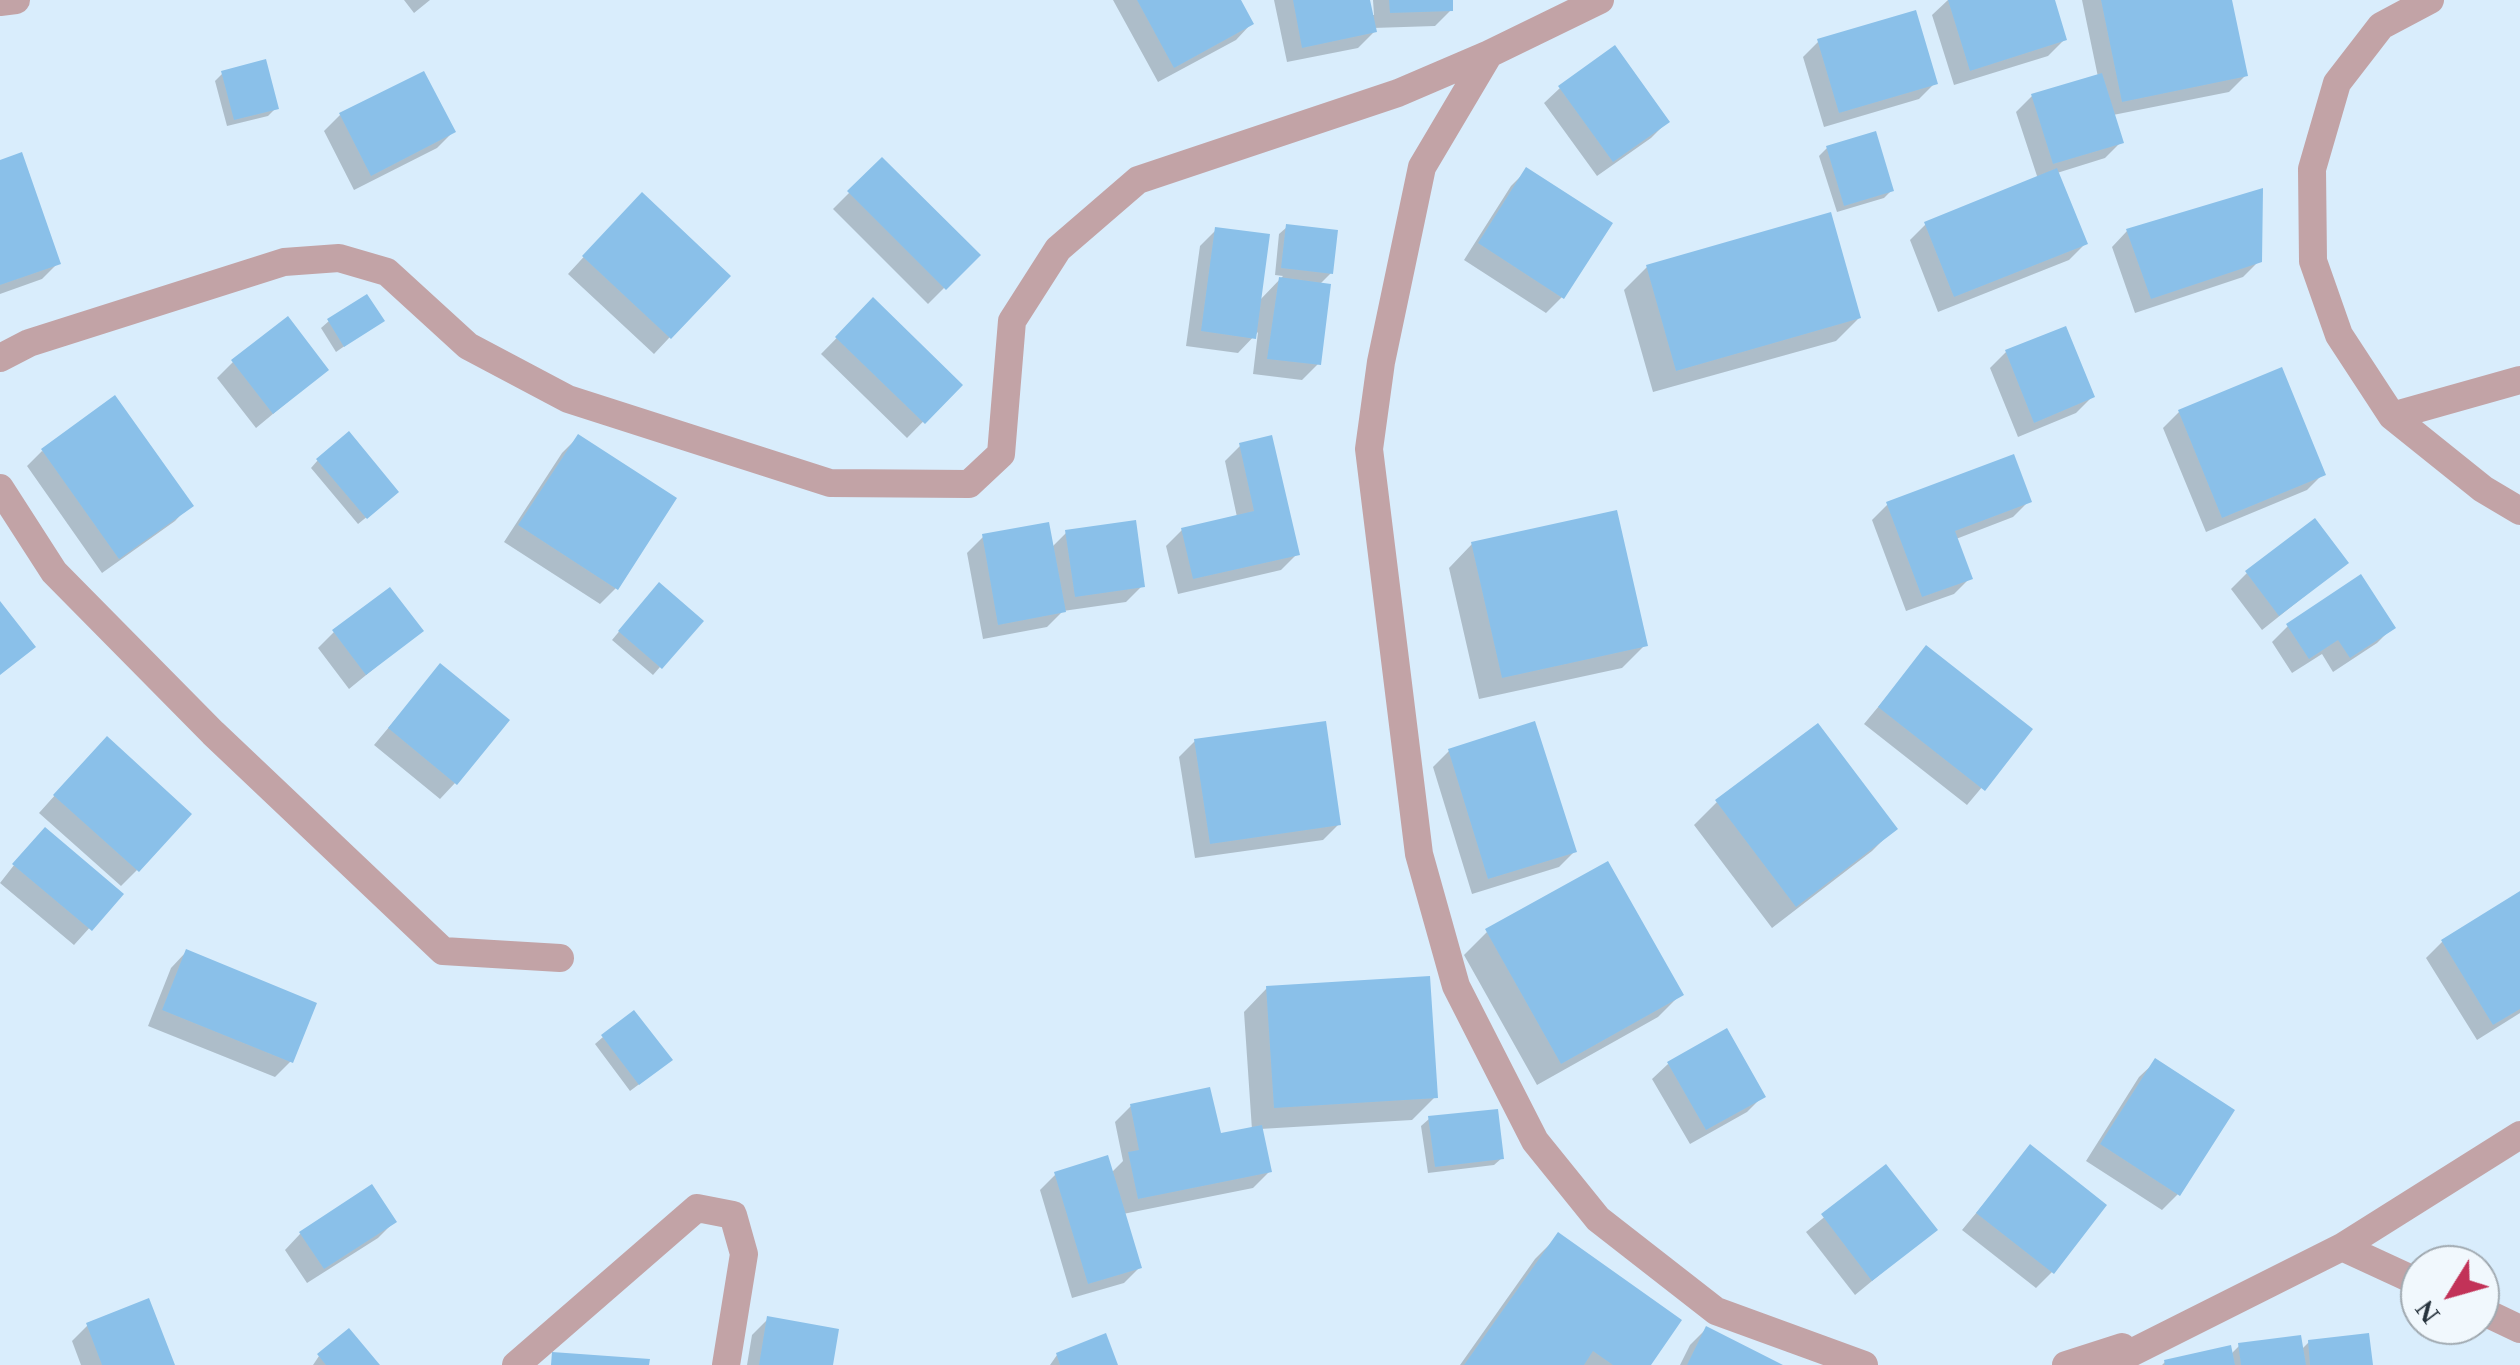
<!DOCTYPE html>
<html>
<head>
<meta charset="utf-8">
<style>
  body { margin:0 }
  #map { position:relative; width:2520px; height:1365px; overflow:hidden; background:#d9edfc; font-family:"Times New Roman",serif }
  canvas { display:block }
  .north { position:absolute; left:2400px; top:1245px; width:100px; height:100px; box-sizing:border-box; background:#f1f8fd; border:2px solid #a0a9b0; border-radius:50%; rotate:233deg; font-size:28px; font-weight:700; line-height:40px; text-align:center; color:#27333d }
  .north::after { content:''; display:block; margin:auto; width:35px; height:45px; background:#c23258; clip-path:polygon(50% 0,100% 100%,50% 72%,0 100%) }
</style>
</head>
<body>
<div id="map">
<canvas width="2520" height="1365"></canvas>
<div class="north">N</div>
</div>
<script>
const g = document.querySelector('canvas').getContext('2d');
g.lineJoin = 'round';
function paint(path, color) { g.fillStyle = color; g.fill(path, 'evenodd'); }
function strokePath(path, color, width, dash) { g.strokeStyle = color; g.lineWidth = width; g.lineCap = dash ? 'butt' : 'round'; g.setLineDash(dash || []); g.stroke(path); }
paint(new Path2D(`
  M404 0H430L414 13Z
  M1113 0H1239L1251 24 1236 40 1158 82Z
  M1274 0H1368L1371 15H1374L1373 0H1450L1451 10 1435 26 1373 28 1374 32 1358 48 1287 62Z
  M1948 0H2052L2064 40 2048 56 1954 85 1932 15Z
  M2082 0H2229L2245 76 2229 92 2113 115 2121 142 2105 158 2057 173 2085 244 2069 260 1938 312 1910 240 1926 224 2038 179 2016 112 2032 96 2098 77Z
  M1819 41 1935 83 1919 99 1824 127 1803 57Z
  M223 73 276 108 268 116 227 126 215 81Z
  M423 74 453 132 437 148 354 190 324 131 340 115Z
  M1560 88 1667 122 1651 138 1597 176 1544 103Z
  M1827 148 1892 190 1884 198 1837 212 1819 156Z
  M882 160 977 255 928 304 833 209Z
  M0 162 58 263 42 279 0 294Z
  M1527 170 1562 297 1546 313 1464 260 1511 186Z
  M626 211 727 276 654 354 568 274Z
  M1287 227 1331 273 1319 285 1318 364 1302 380 1253 374 1258 332 1238 353 1186 346 1200 246 1216 230 1259 301 1283 276 1275 275 1279 234Z
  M2127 231 2259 261 2243 277 2135 313 2112 247Z
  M1647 267 1859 318 1836 341 1653 392 1624 290Z
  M873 301 959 385 907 438 821 354Z
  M382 320 336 352 321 328 329 321Z
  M2006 352 2092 397 2076 413 2018 437 1990 368Z
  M233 362 326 370 256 428 217 378Z
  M2179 412 2323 474 2307 490 2206 532 2163 428Z
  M578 437 616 588 600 604 504 542 562 453Z
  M1241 445 1297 554 1281 570 1178 594 1166 546 1182 530 1237 517 1225 461Z
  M42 451 190 505 175 521 102 573 27 466Z
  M318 460 389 499 358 524 311 468Z
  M2029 501 2013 517 1956 539 1970 578 1954 594 1906 611 1872 520 1888 504Z
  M1066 533 1142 586 1126 602 1063 611 1047 627 983 639 967 553 983 537 1051 548Z
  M1472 544 1645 645 1622 668 1479 699 1449 568Z
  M2346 563 2262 630 2231 589 2247 573Z
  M652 592 660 667 653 675 612 640Z
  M2288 626 2393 627 2377 643 2333 672 2322 654 2292 673 2272 642Z
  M420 631 349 689 318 648 334 632Z
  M1927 648 2030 730 1967 805 1864 724Z
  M440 666 455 783 440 799 374 745Z
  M1817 727 1895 828 1872 851 1772 928 1694 825 1717 802Z
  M1195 741 1339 824 1323 840 1195 858 1179 757Z
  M1449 751 1575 851 1559 867 1472 894 1433 767Z
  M91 755 137 870 121 886 39 813Z
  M29 846 120 894 74 945 0 883Z
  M2520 894V1013L2477 1040 2426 958 2442 942Z
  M1487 932 1681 994 1658 1017 1537 1085 1464 955Z
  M186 952 291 1061 275 1077 148 1026 171 968Z
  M1267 988 1435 1097 1412 1120 1260 1129 1269 1172 1253 1188 1123 1214 1140 1267 1124 1283 1072 1298 1040 1190 1056 1174 1111 1173 1123 1161 1115 1122 1131 1106 1219 1136 1252 1130 1244 1012Z
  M603 1037 662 1067 630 1091 595 1044Z
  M2155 1062 2178 1194 2162 1210 2086 1161 2139 1077Z
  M1668 1064 1763 1096 1747 1112 1690 1144 1652 1079Z
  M1429 1119 1502 1158 1494 1165 1428 1173 1421 1126Z
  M2031 1147 2052 1272 2036 1288 1962 1230Z
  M1886 1167 1934 1230 1855 1295 1806 1232Z
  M394 1222 378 1238 307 1283 285 1250 300 1234Z
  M1558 1236 1648 1365H1460L1535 1259Z
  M768 1319 831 1365H747L752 1335Z
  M88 1325 172 1365H81L72 1341Z
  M1706 1329 1777 1365H1680L1690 1345Z
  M2309 1342 2370 1365H2162L2165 1362 2230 1355 2239 1346 2301 1350Z
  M1057 1355 1116 1365H1050Z
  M319 1356 376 1365H313Z`), '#0003');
paint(new Path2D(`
  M1137 0H1241L1254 24 1174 68Z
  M1293 0H1370L1377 32 1302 48Z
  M1389 0H1453V11L1390 13Z
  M1948 0H2055L2067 40 1970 71Z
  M2101 0H2232L2248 76 2122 102Z
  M1916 10 1938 84 1839 113 1817 39Z
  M1615 45 1670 122 1613 162 1558 86Z
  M266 59 279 109 234 120 221 71Z
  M424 71 456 132 371 176 339 113Z
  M2102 73 2124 143 2053 164 2031 94Z
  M1876 131 1894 191 1844 206 1826 146Z
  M22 152 61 264 0 285V160Z
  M882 157 981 255 946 290 847 191Z
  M1526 167 1613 223 1564 299 1478 243Z
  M2057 168 2088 244 1954 297 1924 222Z
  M2263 188 2262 262 2151 299 2126 229Z
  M642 192 731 276 671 339 582 256Z
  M1831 212 1861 318 1676 371 1646 265Z
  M1286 224 1338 230 1333 274 1281 268Z
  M1215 227 1270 234 1256 339 1201 331Z
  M1279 277 1331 284 1321 365 1267 359Z
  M367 294 385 321 344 347 327 319Z
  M873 297 963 385 925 424 835 337Z
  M288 316 329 370 273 414 231 360Z
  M2066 326 2095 397 2034 423 2005 350Z
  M2282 367 2326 475 2222 518 2178 410Z
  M115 395 194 506 119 559 41 449Z
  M349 431 399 492 367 519 316 459Z
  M578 434 677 498 618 590 518 525Z
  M1272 435 1300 555 1193 579 1181 528 1254 511 1239 443Z
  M2014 454 2032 502 1955 531 1973 579 1922 597 1886 502Z
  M1617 510 1648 646 1502 678 1471 542Z
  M2315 518 2349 563 2279 616 2245 571Z
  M1136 520 1145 587 1075 597 1065 530Z
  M1049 522 1066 612 998 625 982 534Z
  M2361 574 2396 628 2350 658 2338 640 2309 659 2286 624Z
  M659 582 704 621 662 669 618 631Z
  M390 587 424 631 366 675 332 630Z
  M0 601 36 647 0 675Z
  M1926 645 2033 729 1985 791 1878 707Z
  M440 663 510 720 457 785 388 728Z
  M1326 721 1341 825 1210 844 1194 739Z
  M1535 721 1577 852 1488 879 1448 749Z
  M1818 723 1898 829 1796 907 1715 800Z
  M107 736 192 814 139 872 53 795Z
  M45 827 124 894 92 931 12 864Z
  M1608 861 1684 995 1561 1064 1485 929Z
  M2520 891V1009L2493 1025 2441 940Z
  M186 949 317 1003 293 1063 162 1010Z
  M1430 976 1438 1098 1274 1108 1266 986Z
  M634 1010 673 1060 639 1085 601 1035Z
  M1727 1028 1766 1097 1706 1130 1667 1062Z
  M2155 1058 2235 1110 2180 1196 2100 1144Z
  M1210 1087 1221 1133 1262 1125 1272 1172 1138 1199 1128 1152 1139 1150 1130 1104Z
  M1498 1109 1504 1159 1435 1167 1428 1116Z
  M2030 1144 2107 1205 2054 1274 1976 1213Z
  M1108 1155 1142 1268 1088 1284 1054 1172Z
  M1886 1164 1938 1230 1872 1281 1821 1214Z
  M372 1184 397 1222 324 1269 299 1232Z
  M1558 1232 1682 1320 1651 1365H1613L1593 1351 1584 1365H1464Z
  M149 1298 175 1365H102L86 1323Z
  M767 1316 839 1329 833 1365H759Z
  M1706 1326 1783 1365H1687Z
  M349 1328 380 1365H326L317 1354Z
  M1106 1333 1118 1365H1060L1056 1353Z
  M2369 1333 2373 1365H2310L2308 1340Z
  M2301 1335 2306 1365H2241L2238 1343Z
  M2231 1345 2235 1365H2165L2164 1360Z
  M552 1352 650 1359 649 1365H551Z`), '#8ac0e9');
strokePath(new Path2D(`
  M2430 0 2381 26 2337 83 2312 169 2313 261 2339 335 2392 416 2483 489 2520 511
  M0 2 16 0
  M1489 54 1422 167 1381 362 1369 449 1419 854 1456 986 1535 1141 1598 1219 1716 1311 1864 1365
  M0 358 29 343 284 262 339 258 387 272 468 346 568 399 830 483 969 484 1001 454 1012 321 1058 249 1138 180 1398 93 1489 54 1600 0
  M2392 416 2520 380
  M0 488 54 572 213 733 443 951 560 958
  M2342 1247 2420 1283
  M2480 1310 2520 1329
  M516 1365 697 1208 733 1215 744 1254 726 1365
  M2066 1365 2122 1347
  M2107 1365 2342 1247 2520 1135`), '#c2a3a6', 28);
</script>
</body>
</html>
